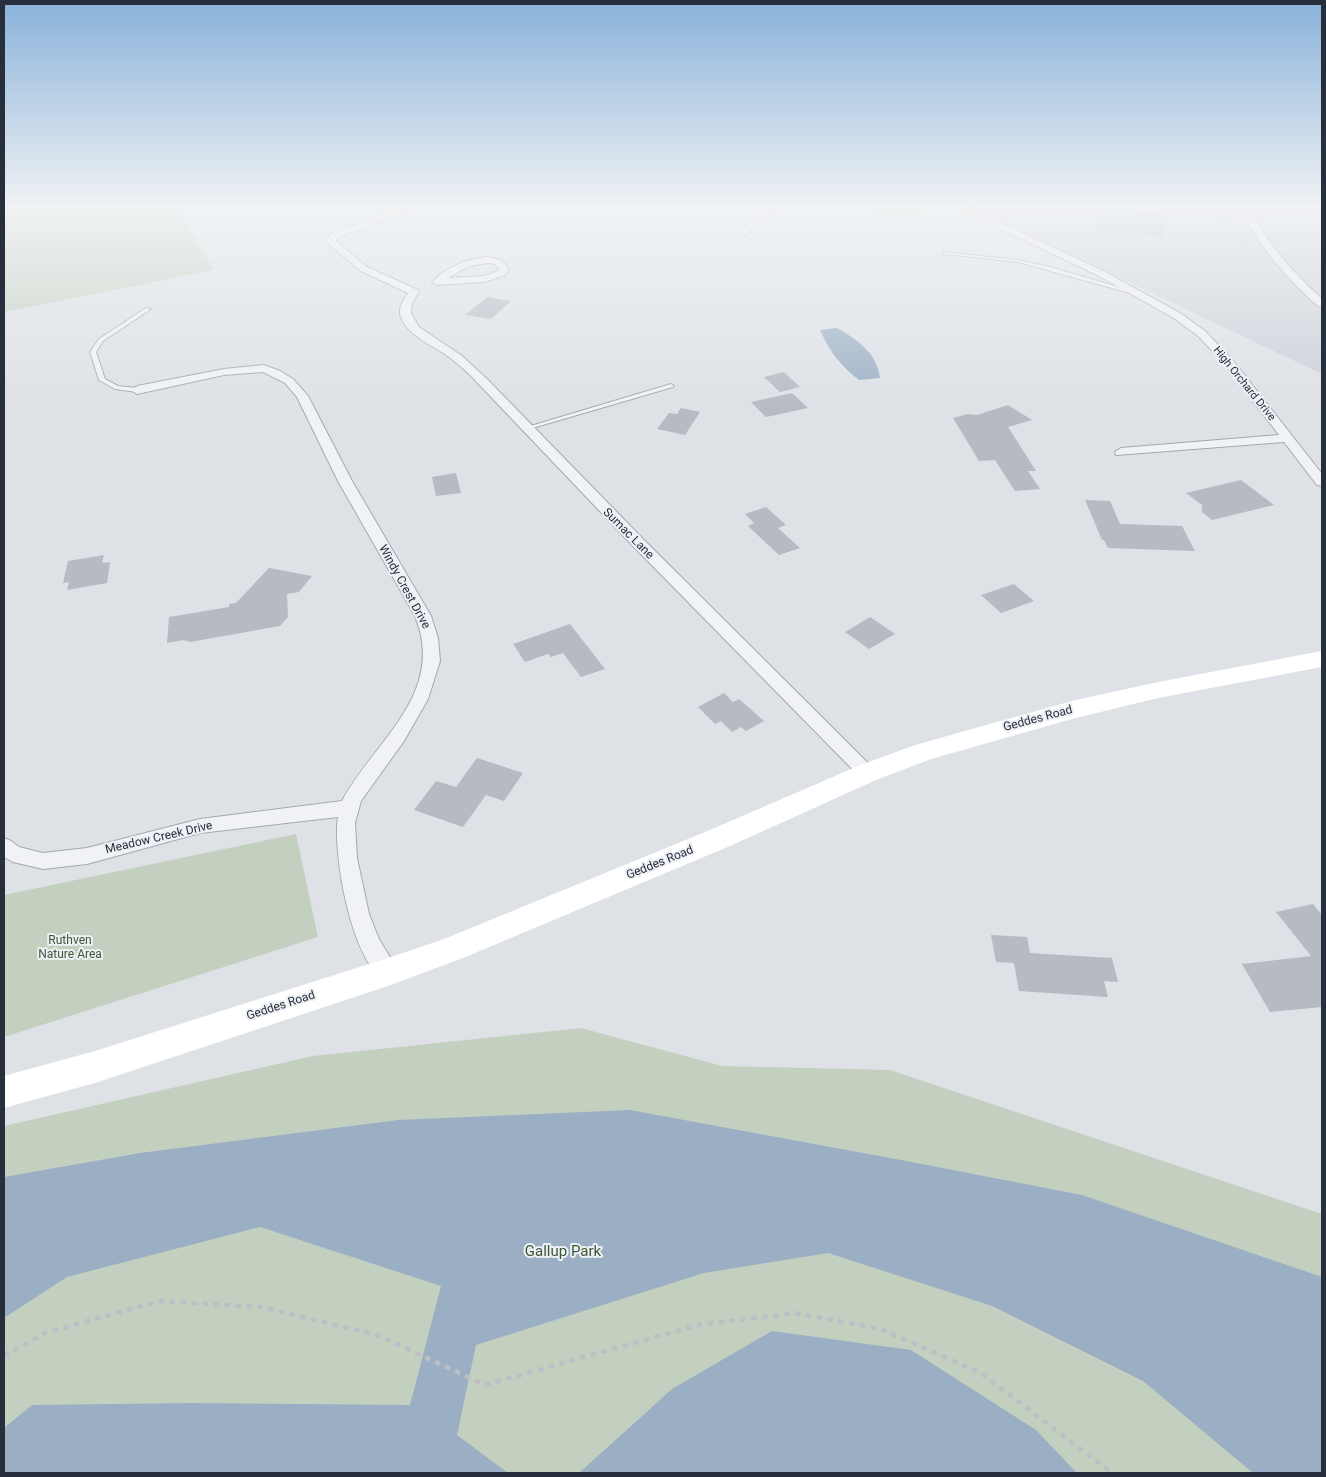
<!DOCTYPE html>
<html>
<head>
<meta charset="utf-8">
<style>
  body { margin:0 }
  #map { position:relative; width:1326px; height:1477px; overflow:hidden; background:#dee1e6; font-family:Roboto,sans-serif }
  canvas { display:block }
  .frame { position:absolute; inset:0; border:5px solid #282f3c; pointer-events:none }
</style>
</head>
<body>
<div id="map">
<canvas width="1326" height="1477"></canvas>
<div class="frame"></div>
</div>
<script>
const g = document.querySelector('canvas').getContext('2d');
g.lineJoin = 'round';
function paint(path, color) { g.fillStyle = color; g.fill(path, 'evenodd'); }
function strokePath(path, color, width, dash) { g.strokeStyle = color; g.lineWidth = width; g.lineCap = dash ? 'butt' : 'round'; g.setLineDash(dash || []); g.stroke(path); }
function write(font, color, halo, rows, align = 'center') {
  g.font = font + ' Roboto,sans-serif'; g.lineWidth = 4; g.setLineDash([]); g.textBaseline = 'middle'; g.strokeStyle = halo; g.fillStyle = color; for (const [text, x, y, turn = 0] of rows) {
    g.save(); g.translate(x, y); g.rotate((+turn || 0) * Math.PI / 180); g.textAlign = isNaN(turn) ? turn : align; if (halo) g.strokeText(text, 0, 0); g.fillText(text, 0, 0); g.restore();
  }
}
paint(new Path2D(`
  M967 205H1322V374Z`), '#ccd0d8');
paint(new Path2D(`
  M4 205H176L214 270 4 312Z
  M855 205H910L924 209 912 218Z
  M296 834 318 937 4 1037V895Z
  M581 1028 722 1066 890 1070 1322 1214V1473H4V1126L313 1056Z`), '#c4d0bf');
paint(new Path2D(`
  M837 328C858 340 877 353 880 378L859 380C841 366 829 351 820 330Z
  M630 1110 901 1160 1082 1195 1322 1277V1473H1253L1143 1381 992 1306 828 1253 704 1273 476 1345 457 1435 508 1473H4V1428L32 1405 191 1403 410 1405 441 1286 260 1227 67 1277 4 1318V1177L140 1153 398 1120Z
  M772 1331 911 1350 1036 1430 1077 1473H579L672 1389Z`), '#9bafc4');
paint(new Path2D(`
  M1096 208 1112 209 1128 216 1143 212 1160 213 1164 237 1146 235 1129 228 1112 232 1096 231Z
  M487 297 511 301 491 319 465 315Z
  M784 372 800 387 780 392 764 377Z
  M792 393 808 408 766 417 751 402Z
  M1008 405 1032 420 1008 427 1036 471H1028L1040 489 1015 491 995 460 979 461 953 418 968 414 977 415Z
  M681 408 700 412 685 435 657 429 669 413 677 414Z
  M456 473 461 493 436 496 432 477Z
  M1241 480 1274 505 1212 520 1202 512V505L1186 493Z
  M1085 500 1110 501 1120 524 1182 526 1195 551 1108 548 1104 540H1102Z
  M766 507 786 525 778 528 800 548 779 555 748 526 754 523 745 514Z
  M104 555 102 563 110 562 107 583 67 590 69 582 63 583 68 561Z
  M269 568 312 576 299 592 287 594 288 617 280 626 190 642 183 640 167 643 169 617 229 607V604L236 603Z
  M1014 584 1034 601 1001 613 981 595Z
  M870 617 895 634 869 649 845 632Z
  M570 624 605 669 581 677 563 653 551 657 548 654 525 662 513 644Z
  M724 693 733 702 739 699 764 721 746 731 741 727 732 732 721 721 715 724 698 707Z
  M477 758 523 773 504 801 486 795 463 827 414 810 436 781 456 787Z
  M1313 904 1322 915V1007L1270 1012 1242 964 1311 956 1276 912Z
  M991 935 1027 937 1030 953 1112 958 1118 982 1104 981 1108 997 1019 991 1014 963 996 962Z`), '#b5bac3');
const lane = new Path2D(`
  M943 252 1018 260 1050 267 1135 292 1130 293 1018 262 945 254H943Z
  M146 308 151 309 103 341 96 352 105 379 118 386 137 388 140 390 137 392 115 389 99 380 90 352 99 339Z
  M671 384 674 386 673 387 529 429 524 428Z`);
const street = new Path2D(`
  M400 205H409L405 213 337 238 336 241 367 267 418 290 419 292 412 303 411 313 419 327 462 356 486 378 644 540 873 768 876 773 873 778 867 780 861 778 633 546 472 377C465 370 457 363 449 357 433 345 405 335 400 314 399 306 404 299 408 293L361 271 326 242 330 234 398 209Z
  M769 205H778L746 235H740V231Z
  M951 205H963L1105 272 1180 313 1205 331 1232 359 1322 474V486L1317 485 1284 442 1116 455 1115 452 1121 448 1279 435 1224 363 1197 335 1172 317 1099 276Z
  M1238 205H1247C1266 242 1291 271 1322 299V307C1315 305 1309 298 1304 293 1277 267 1255 239 1238 205Z
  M487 257 501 260 509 269 505 275 485 282 437 285 432 282C446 267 467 259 487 257ZM487 263 495 264 499 269 498 271 484 276 448 278 469 266Z
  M264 365 280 371 293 379 308 396 352 481 431 616 438 638 440 661 428 699 404 741 361 801 355 823 357 858 369 914 379 939 399 972 396 979 388 982C352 968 332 851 338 817L200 833 87 864 43 869 13 862 4 857V838L11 841 19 847 43 853 87 848 200 819 342 801C374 741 447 694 415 616L338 481 297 397 285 383 263 372 224 375 137 394 131 390 137 386 224 369Z`);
strokePath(lane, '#a4a8b0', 2);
strokePath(street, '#a4a8b0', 2);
strokePath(new Path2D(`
  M1128 205V214
  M1224 212 1230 224
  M1235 225 1216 224 1207 229 1216 236 1247 241
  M1194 228 1207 229`), '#bcbfc5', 2, [2, 2]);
strokePath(new Path2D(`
  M4 1356 45 1333 160 1301 261 1307 378 1335 485 1385 698 1325 795 1313 881 1329 981 1373 1112 1473`), '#bcbfc5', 4.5, [5.5, 5.5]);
paint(lane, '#f0f2f5');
paint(street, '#f0f2f5');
paint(new Path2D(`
  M1322 651V667L1158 698 1072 719 931 759 876 780 730 846 463 958 388 986 95 1083 4 1108V1076L95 1051 388 958 444 939 710 830 858 766 915 745 1072 701 1158 682Z`), '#fff');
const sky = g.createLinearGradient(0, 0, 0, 412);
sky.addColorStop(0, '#89b2da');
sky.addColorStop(0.5, '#f0f2f4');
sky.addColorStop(1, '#f0f2f400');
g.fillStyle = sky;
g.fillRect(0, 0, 1326, 412);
write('11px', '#282f3c', '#edf0f4', [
  ["High Orchard Drive",1244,384,51]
]);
write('12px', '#282f3c', '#edf0f4', [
  ["Sumac Lane",628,534,45],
  ["Windy Crest Drive",404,587,61],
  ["Geddes Road",1038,719,-15],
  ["Meadow Creek Drive",159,838,-13],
  ["Geddes Road",660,863,-22],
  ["Geddes Road",281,1006,-18]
]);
write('12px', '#3d5736', '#edf0f4', [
  ["Ruthven",70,941],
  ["Nature Area",70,955]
]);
write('15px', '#3d5736', '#edf0f4', [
  ["Gallup Park",563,1252]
]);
</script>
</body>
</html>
